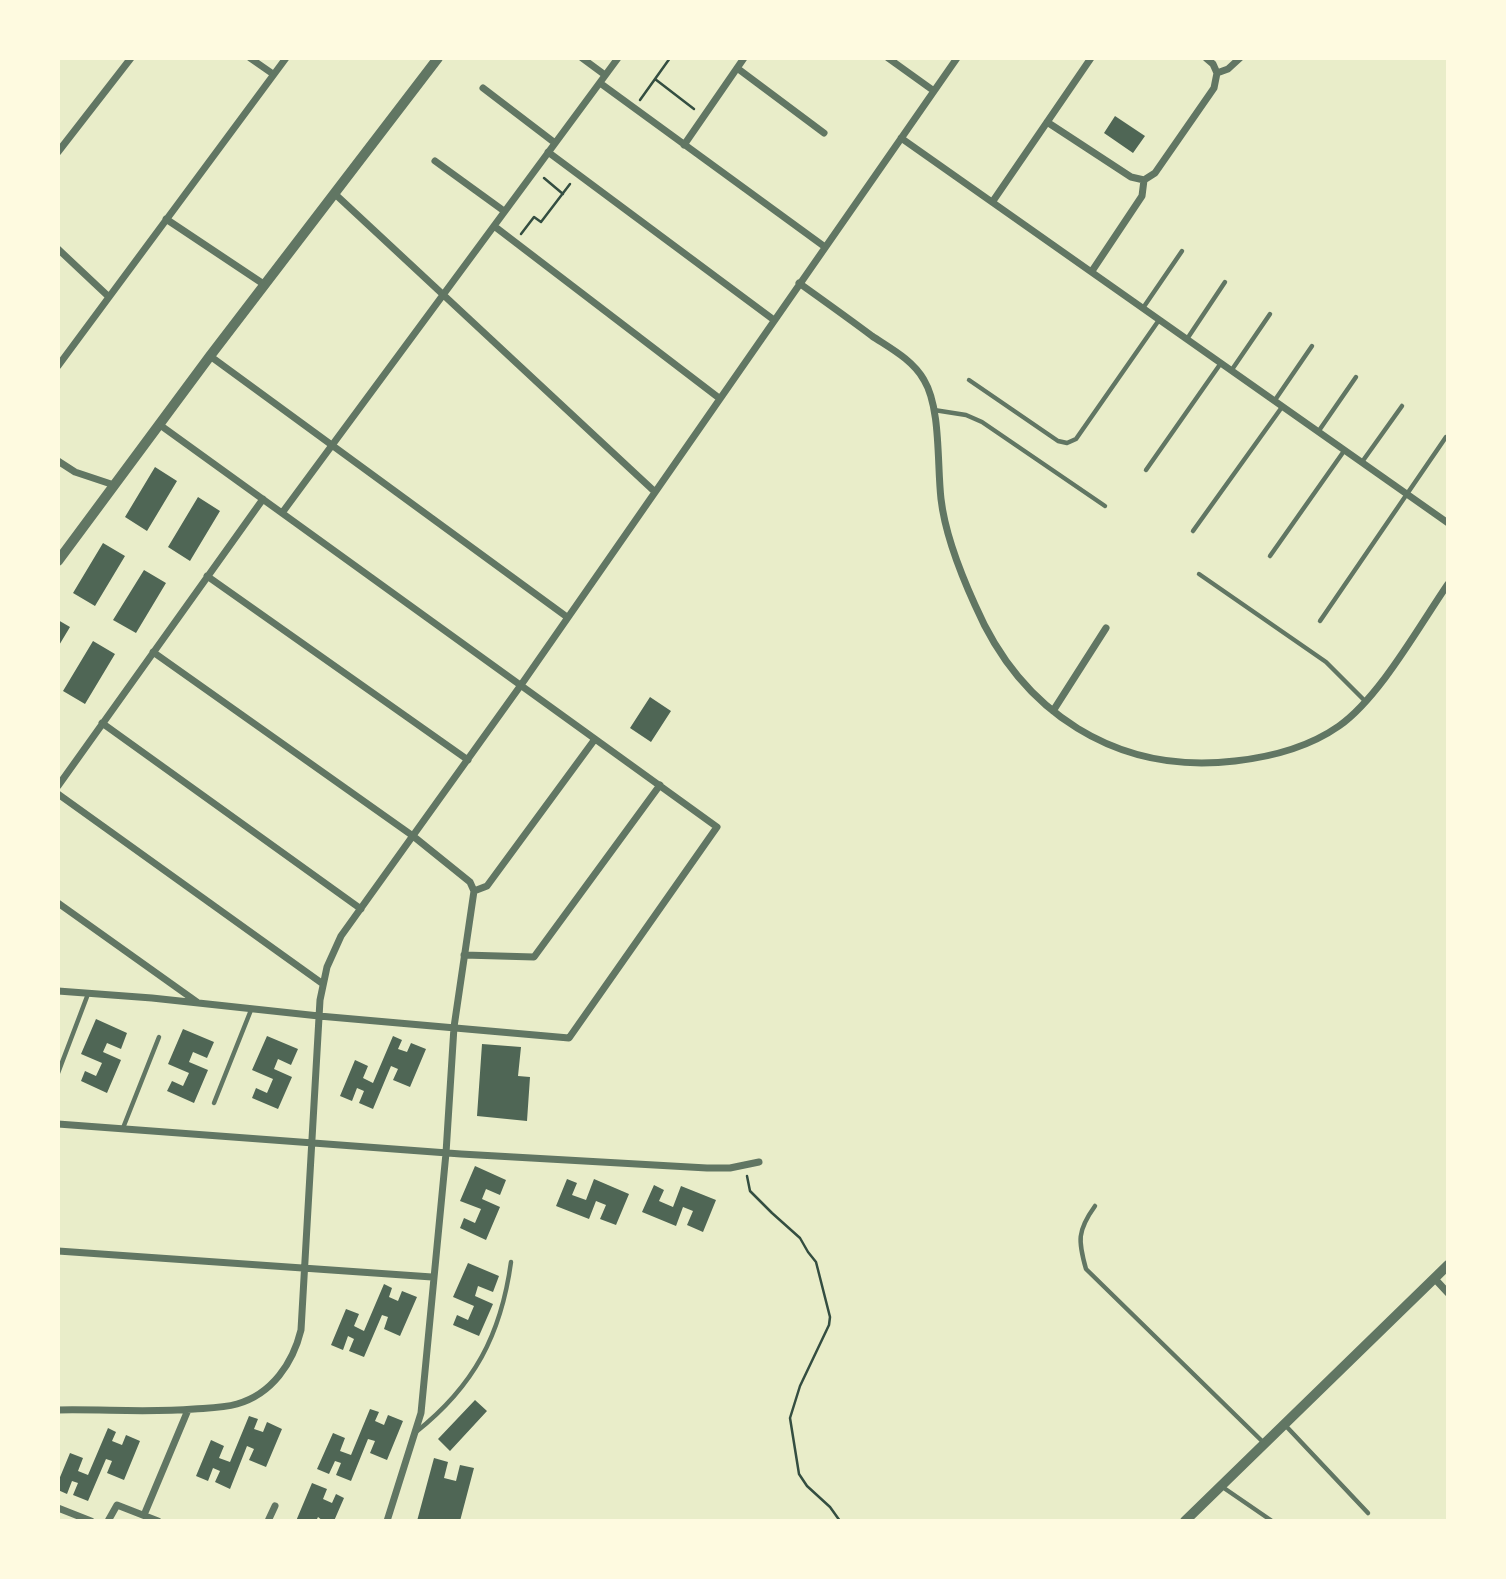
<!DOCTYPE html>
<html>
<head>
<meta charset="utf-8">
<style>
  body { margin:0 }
  #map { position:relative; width:1506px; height:1579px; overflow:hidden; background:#e9edc9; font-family:Commissioner,sans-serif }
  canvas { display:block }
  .frame { position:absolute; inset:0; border:60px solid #fefae0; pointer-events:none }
</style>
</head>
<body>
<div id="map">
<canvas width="1506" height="1579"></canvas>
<div class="frame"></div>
</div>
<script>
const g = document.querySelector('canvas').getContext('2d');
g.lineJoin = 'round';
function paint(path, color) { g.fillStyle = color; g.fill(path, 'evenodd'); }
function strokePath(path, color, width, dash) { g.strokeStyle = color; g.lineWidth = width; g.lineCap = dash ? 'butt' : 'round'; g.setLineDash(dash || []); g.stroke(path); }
paint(new Path2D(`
  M1115 116 1145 136 1133 153 1104 133Z
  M155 467 177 481 147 531 125 517Z
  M198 497 220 511 190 561 168 547Z
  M103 543 125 556 95 606 73 593Z
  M144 570 166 583 136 633 113 620Z
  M58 620 70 627 58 647Z
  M93 641 115 654 85 704 63 691Z
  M650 697 671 711 651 742 630 728Z
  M96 1019 127 1033 121 1049 107 1043 103 1052 121 1060 107 1093 81 1081 85 1071 96 1076 102 1063 81 1054Z
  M183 1029 214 1042 207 1058 193 1052 189 1062 208 1070 194 1103 167 1091 172 1081 183 1086 189 1073 168 1064Z
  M267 1036 298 1049 291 1065 278 1059 274 1069 292 1077 278 1109 252 1098 256 1088 267 1093 273 1079 252 1070Z
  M393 1036 402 1040 398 1049 407 1052 411 1043 426 1049 410 1087 393 1080 398 1069 391 1066 373 1109 359 1103 364 1091 357 1088 352 1101 340 1096 355 1060 368 1066 363 1078 373 1083Z
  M482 1044 521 1047 518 1076 530 1077 527 1121 477 1116Z
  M475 1166 506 1180 500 1195 486 1189 482 1199 500 1207 486 1240 460 1228 464 1218 475 1223 481 1209 460 1201Z
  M567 1179 577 1183 572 1195 586 1200 594 1179 629 1194 616 1225 600 1219 606 1205 596 1201 589 1219 556 1206Z
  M654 1185 664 1190 659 1201 673 1207 681 1186 716 1200 703 1232 687 1225 693 1211 683 1207 676 1226 642 1212Z
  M468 1263 499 1276 493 1292 478 1286 475 1296 493 1304 479 1336 453 1325 457 1315 468 1320 474 1306 453 1297Z
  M384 1284 392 1288 389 1297 398 1301 402 1291 417 1297 400 1336 384 1329 388 1317 382 1315 364 1357 349 1351 354 1339 348 1336 343 1350 331 1345 346 1309 359 1314 354 1326 364 1331Z
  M475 1400 487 1411 450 1451 438 1439Z
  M370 1409 379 1412 375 1421 384 1425 388 1415 403 1421 387 1460 370 1453 375 1441 368 1439 351 1481 336 1475 341 1463 335 1461 329 1474 317 1469 333 1433 345 1438 340 1451 351 1455Z
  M249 1416 258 1419 254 1429 263 1432 267 1422 282 1429 266 1467 249 1460 254 1449 247 1446 230 1489 215 1482 220 1471 213 1468 208 1481 196 1476 211 1440 224 1446 219 1458 230 1462Z
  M108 1428 116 1432 112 1441 122 1445 126 1435 140 1441 124 1480 107 1473 112 1461 106 1459 88 1501 73 1495 78 1483 72 1481 67 1494 58 1490V1482L70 1453 83 1458 78 1471 88 1475Z
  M434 1458 448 1462 444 1478 456 1481 460 1465 474 1468 460 1521 432 1519V1521H417Z
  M312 1483 327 1489 323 1499 332 1503 336 1494 344 1498 334 1521H323L318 1517 316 1521H296Z`), '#4f6655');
strokePath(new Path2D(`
  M655 79 694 109
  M640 100 670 58
  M544 178 563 194
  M521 234 534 217 541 222 570 184
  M747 1176 750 1191 772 1213 800 1238 808 1252 816 1262 830 1317 829 1325 800 1386 790 1418 799 1474 807 1486 830 1507 840 1521`), '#344e41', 2.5);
strokePath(new Path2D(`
  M1143 308 1182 251
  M1187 339 1225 282
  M1231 371 1270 314
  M969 380 1058 441 1067 443 1076 439 1159 320
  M1275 400 1312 346
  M934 410 966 415 982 422 1105 506
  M1318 432 1356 377
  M1362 462 1402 406
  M1146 470 1221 363
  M1193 531 1282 407
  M1270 556 1344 451
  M1199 574 1326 662 1365 701
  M1320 621 1446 437
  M58 1073 88 994
  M214 1103 251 1010
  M123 1128 159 1037
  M1095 1206C1077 1231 1078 1241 1086 1269L1263 1442
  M1285 1425 1368 1513
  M416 1432C474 1386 501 1335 511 1262
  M1221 1486 1272 1521`), '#617663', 4.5);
strokePath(new Path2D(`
  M250 58 273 74
  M582 58 605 75
  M888 58 934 91
  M1206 58 1213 64 1217 73
  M737 68 824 133
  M1217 73 1228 69 1240 58
  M600 83 825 247
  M483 88 555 143
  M1047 122 1131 177 1144 180
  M901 138 1448 523
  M684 145 744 58
  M58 152 131 58
  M548 152 774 320
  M435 161 504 211
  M1144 180 1155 173 1214 88 1217 73
  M335 194 654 491
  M993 201 1091 58
  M166 219 265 285
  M494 226 719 398
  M58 249 109 297
  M1092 271 1142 196 1144 180
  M799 283C824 301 848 318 872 336 890 348 913 360 924 380 941 408 937 465 941 499 945 534 960 572 975 605 1021 712 1116 775 1235 761 1271 757 1309 747 1339 726 1380 697 1419 626 1448 584
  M210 356 567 617
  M58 366 286 58
  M58 461 75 472 114 485
  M282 513 618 58
  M207 576 468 760
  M153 652 413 836 470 882 474 891 454 1027 446 1153 421 1413 387 1521
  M1053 711 1106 628
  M102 723 361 909
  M58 786 263 499
  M58 794 323 984
  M474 891 487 886 595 739
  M58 903 197 1002
  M464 955 534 957 660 785
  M58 991 152 998 319 1016 569 1038 717 827 160 425
  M58 1124 461 1154 707 1168H730L759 1162
  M58 1251 432 1277
  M1435 1279 1448 1293
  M58 1410C103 1409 148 1413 194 1409 207 1408 223 1408 237 1404 272 1394 293 1363 301 1330L320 1000 327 967 341 936 521 685 957 58
  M58 1508 91 1521
  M144 1515 188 1410
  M108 1521 117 1505 158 1521
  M268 1521 275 1506`), '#617663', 7);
strokePath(new Path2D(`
  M58 561 210 356 438 58
  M1185 1521 1448 1265`), '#617663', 10);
</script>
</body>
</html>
